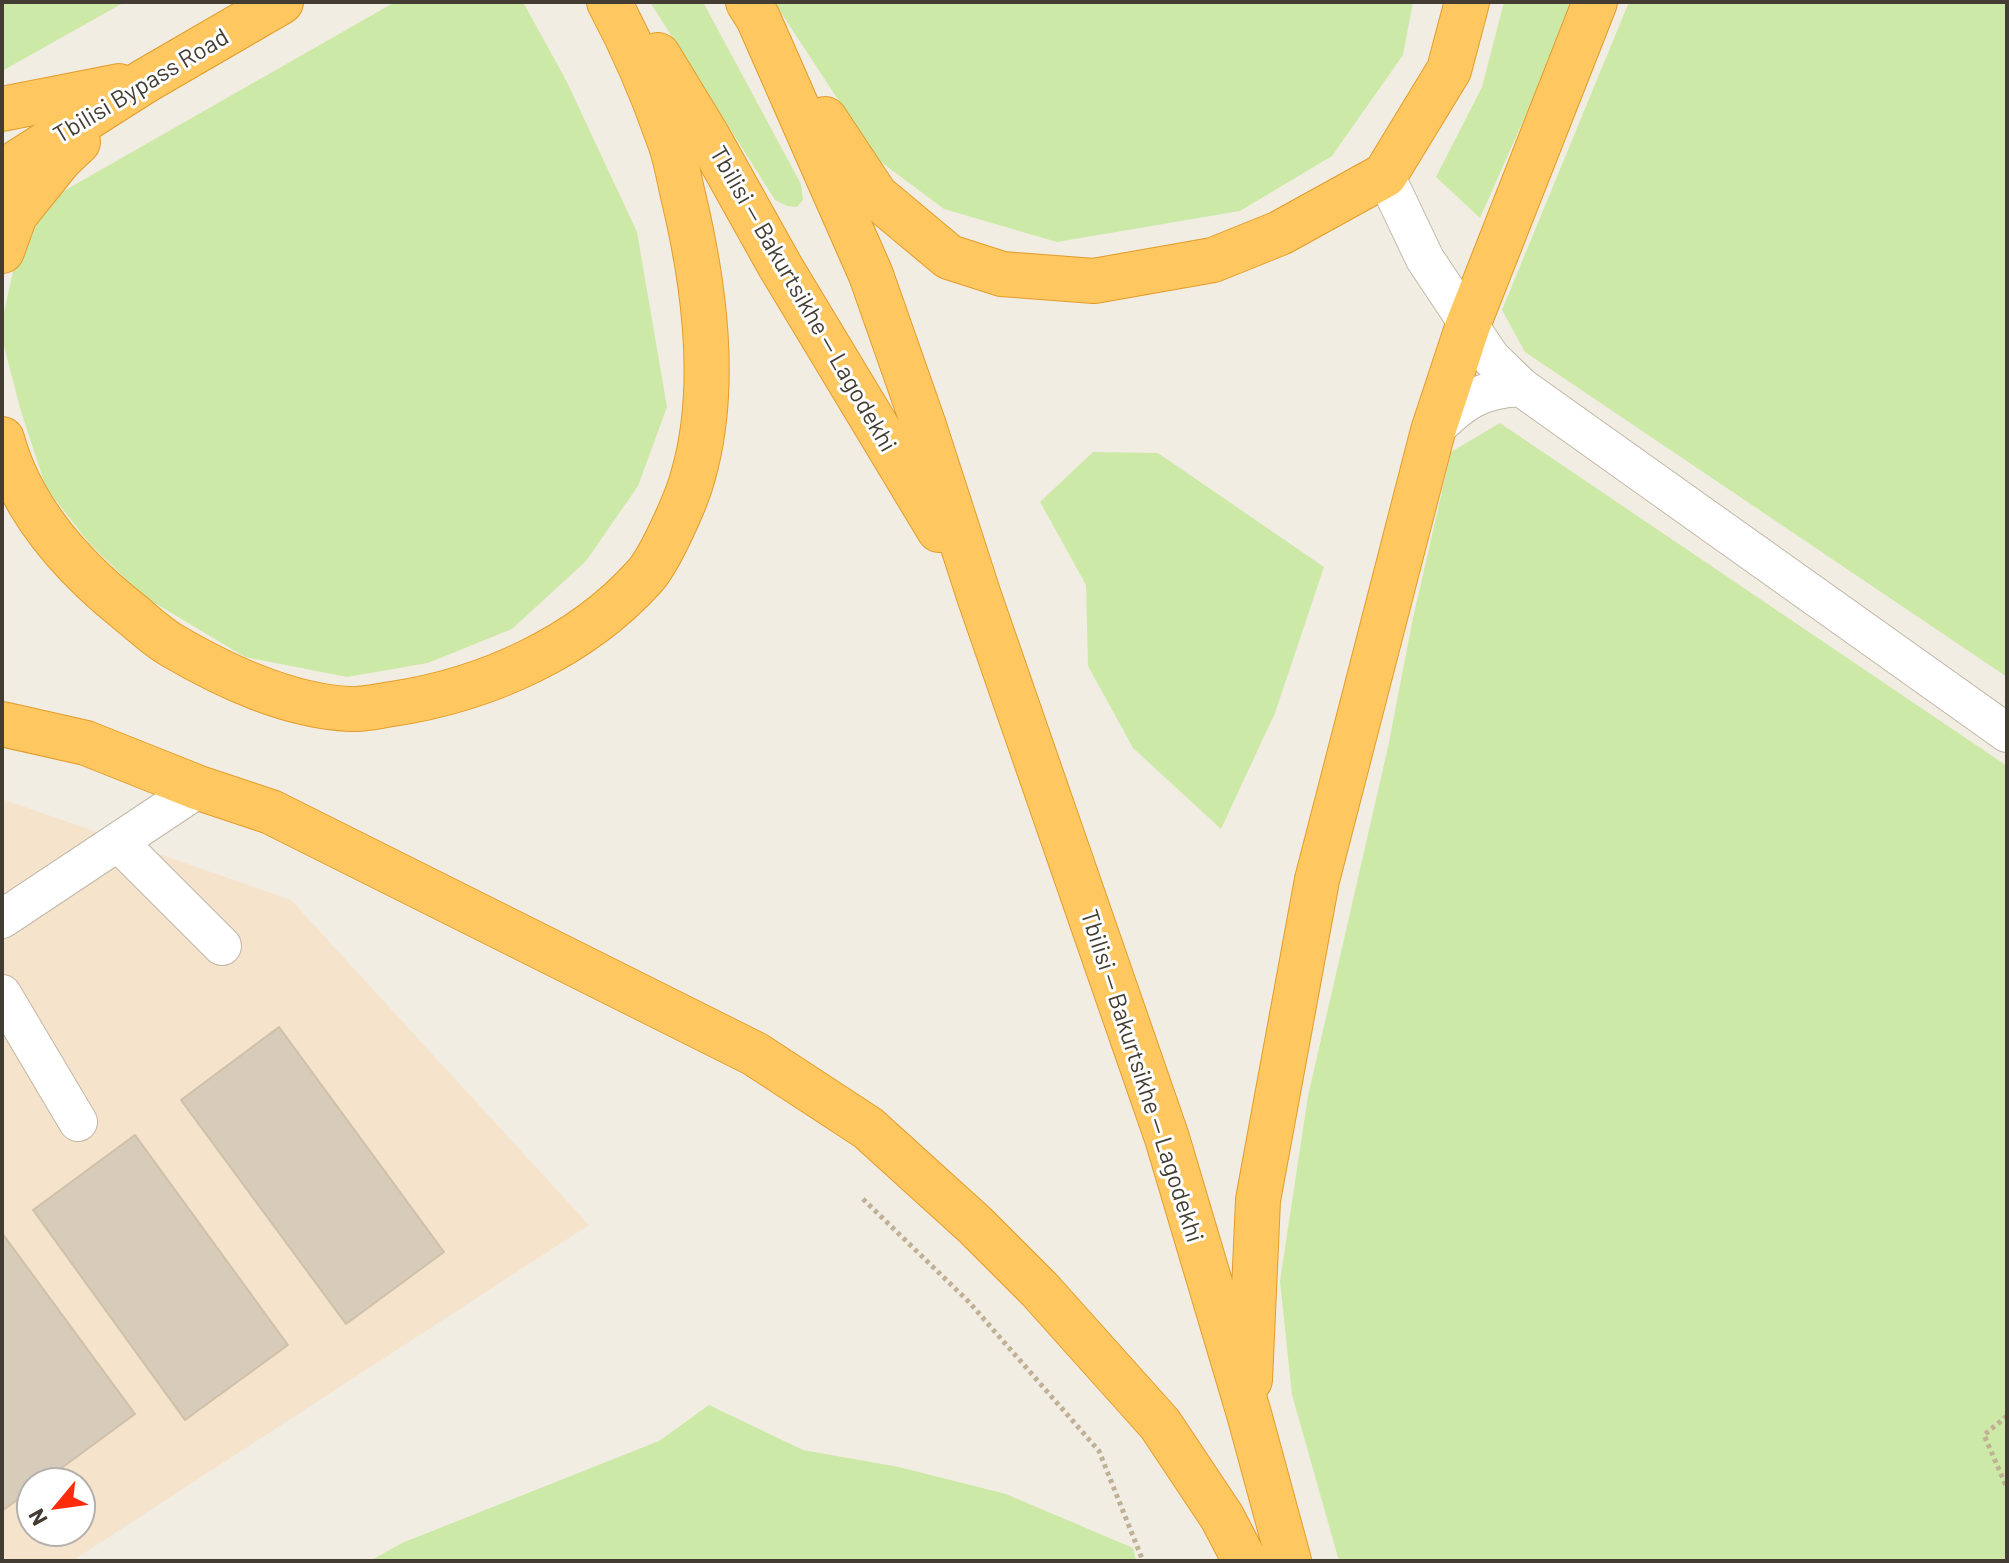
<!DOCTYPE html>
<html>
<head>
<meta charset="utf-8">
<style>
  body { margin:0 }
  #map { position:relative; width:2009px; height:1563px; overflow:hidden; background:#f2ede2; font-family:Barlow,sans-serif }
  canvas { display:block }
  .frame { position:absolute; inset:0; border:4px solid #433c32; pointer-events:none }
  .north { position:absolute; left:16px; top:1467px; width:80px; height:80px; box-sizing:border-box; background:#fff; border:2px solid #b4b1ad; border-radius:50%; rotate:241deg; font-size:22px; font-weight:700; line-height:32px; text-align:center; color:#433c32 }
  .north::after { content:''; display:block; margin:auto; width:28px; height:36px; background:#ff2c0c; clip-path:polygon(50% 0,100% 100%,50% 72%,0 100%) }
</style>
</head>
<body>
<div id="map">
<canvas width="2009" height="1563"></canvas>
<div class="frame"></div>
<div class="north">N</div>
</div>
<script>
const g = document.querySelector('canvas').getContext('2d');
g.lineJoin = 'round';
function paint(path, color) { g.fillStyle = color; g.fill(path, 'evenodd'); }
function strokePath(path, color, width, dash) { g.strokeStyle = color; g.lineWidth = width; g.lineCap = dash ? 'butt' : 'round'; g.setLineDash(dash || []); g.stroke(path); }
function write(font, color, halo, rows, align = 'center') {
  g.font = font + ' Barlow,sans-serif'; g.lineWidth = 6; g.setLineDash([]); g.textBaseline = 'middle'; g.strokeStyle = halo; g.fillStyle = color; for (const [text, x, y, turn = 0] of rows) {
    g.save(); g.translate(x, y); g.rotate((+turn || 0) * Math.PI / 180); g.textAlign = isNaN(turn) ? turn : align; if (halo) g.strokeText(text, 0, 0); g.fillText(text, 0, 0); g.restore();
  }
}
paint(new Path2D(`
  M2 799 291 900 589 1225 72 1561H2ZM32 1483H80V1531H32Z`), '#f6e3cb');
paint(new Path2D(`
  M2 2H125L2 71Z
  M395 2H523L566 80 637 232 667 407 638 486 586 561 512 629 428 663 347 677 245 657 143 596 90 544 46 488 20 408 2 338V321L18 249 62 192Z
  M650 2H703L801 184 803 200 797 207 787 206 775 200Z
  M774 2H1413L1403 55 1332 156 1240 211 1057 242 944 209 877 159Z
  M1504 2H1576L1480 218 1436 177 1482 87Z
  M1629 2H2007V677L1525 352 1502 310Z
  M1500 423 2007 766V1561H1339L1292 1395 1280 1281 1308 1096 1388 747 1413 618 1451 452Z
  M1093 452 1158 453 1324 567 1275 713 1221 829 1133 748 1088 666 1086 585 1040 502Z
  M709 1405 803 1450 899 1467 1006 1494 1133 1548 1136 1561H370L402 1543 659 1441Z`), '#cde9a8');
const building = new Path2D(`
  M279 1027 444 1252 346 1324 181 1100Z
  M135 1135 288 1345 185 1420 33 1210Z
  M2 1233 135 1414 41 1483H32V1489L2 1511Z`);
paint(building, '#d7cbba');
strokePath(building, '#cfc0aa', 2);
const minor = new Path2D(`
  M1385 175 1425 259 1491 358 1521 387 2007 733
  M1433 431C1462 402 1479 389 1521 387
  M118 842 222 946
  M2 919 199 788
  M2 994 78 1122`);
const highway = new Path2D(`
  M748 2 758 18 871 275 923 423 979 596 1167 1138 1249 1414 1289 1561
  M658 55 708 137 780 266 939 530
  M2 109 119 86
  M825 119 876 196 949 257 1002 274 1094 281 1213 260 1280 233 1385 175 1449 70 1467 2
  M2 172 145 81 281 2
  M2 251 15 215 60 159 78 142
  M2 439C21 509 73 567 128 611 143 623 157 637 173 646 226 677 288 706 350 709 363 710 378 706 392 704 485 690 580 648 644 577 660 560 687 499 693 476 719 386 704 281 682 191 678 173 675 154 668 137 652 91 632 45 609 2
  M2 724 86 743 199 788 271 812 755 1054 868 1128 975 1225 1040 1290 1160 1424 1222 1517 1245 1561
  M1250 1380 1258 1200 1317 880 1433 431 1468 325 1595 2`);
strokePath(minor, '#c0b7a7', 40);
strokePath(highway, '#e39c2b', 46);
strokePath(new Path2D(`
  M863 1199 969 1302 1099 1451 1143 1561
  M2007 1416 1984 1435 2007 1488`), '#c0b095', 5, [4, 4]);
strokePath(minor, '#fff', 38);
strokePath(highway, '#ffc760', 44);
write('24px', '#433c32', '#fff', [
  ["Tbilisi Bypass Road",141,86,-31],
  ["Tbilisi — Bakurtsikhe — Lagodekhi",803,299,60],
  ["Tbilisi — Bakurtsikhe — Lagodekhi",1142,1076,72]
]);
</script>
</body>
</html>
